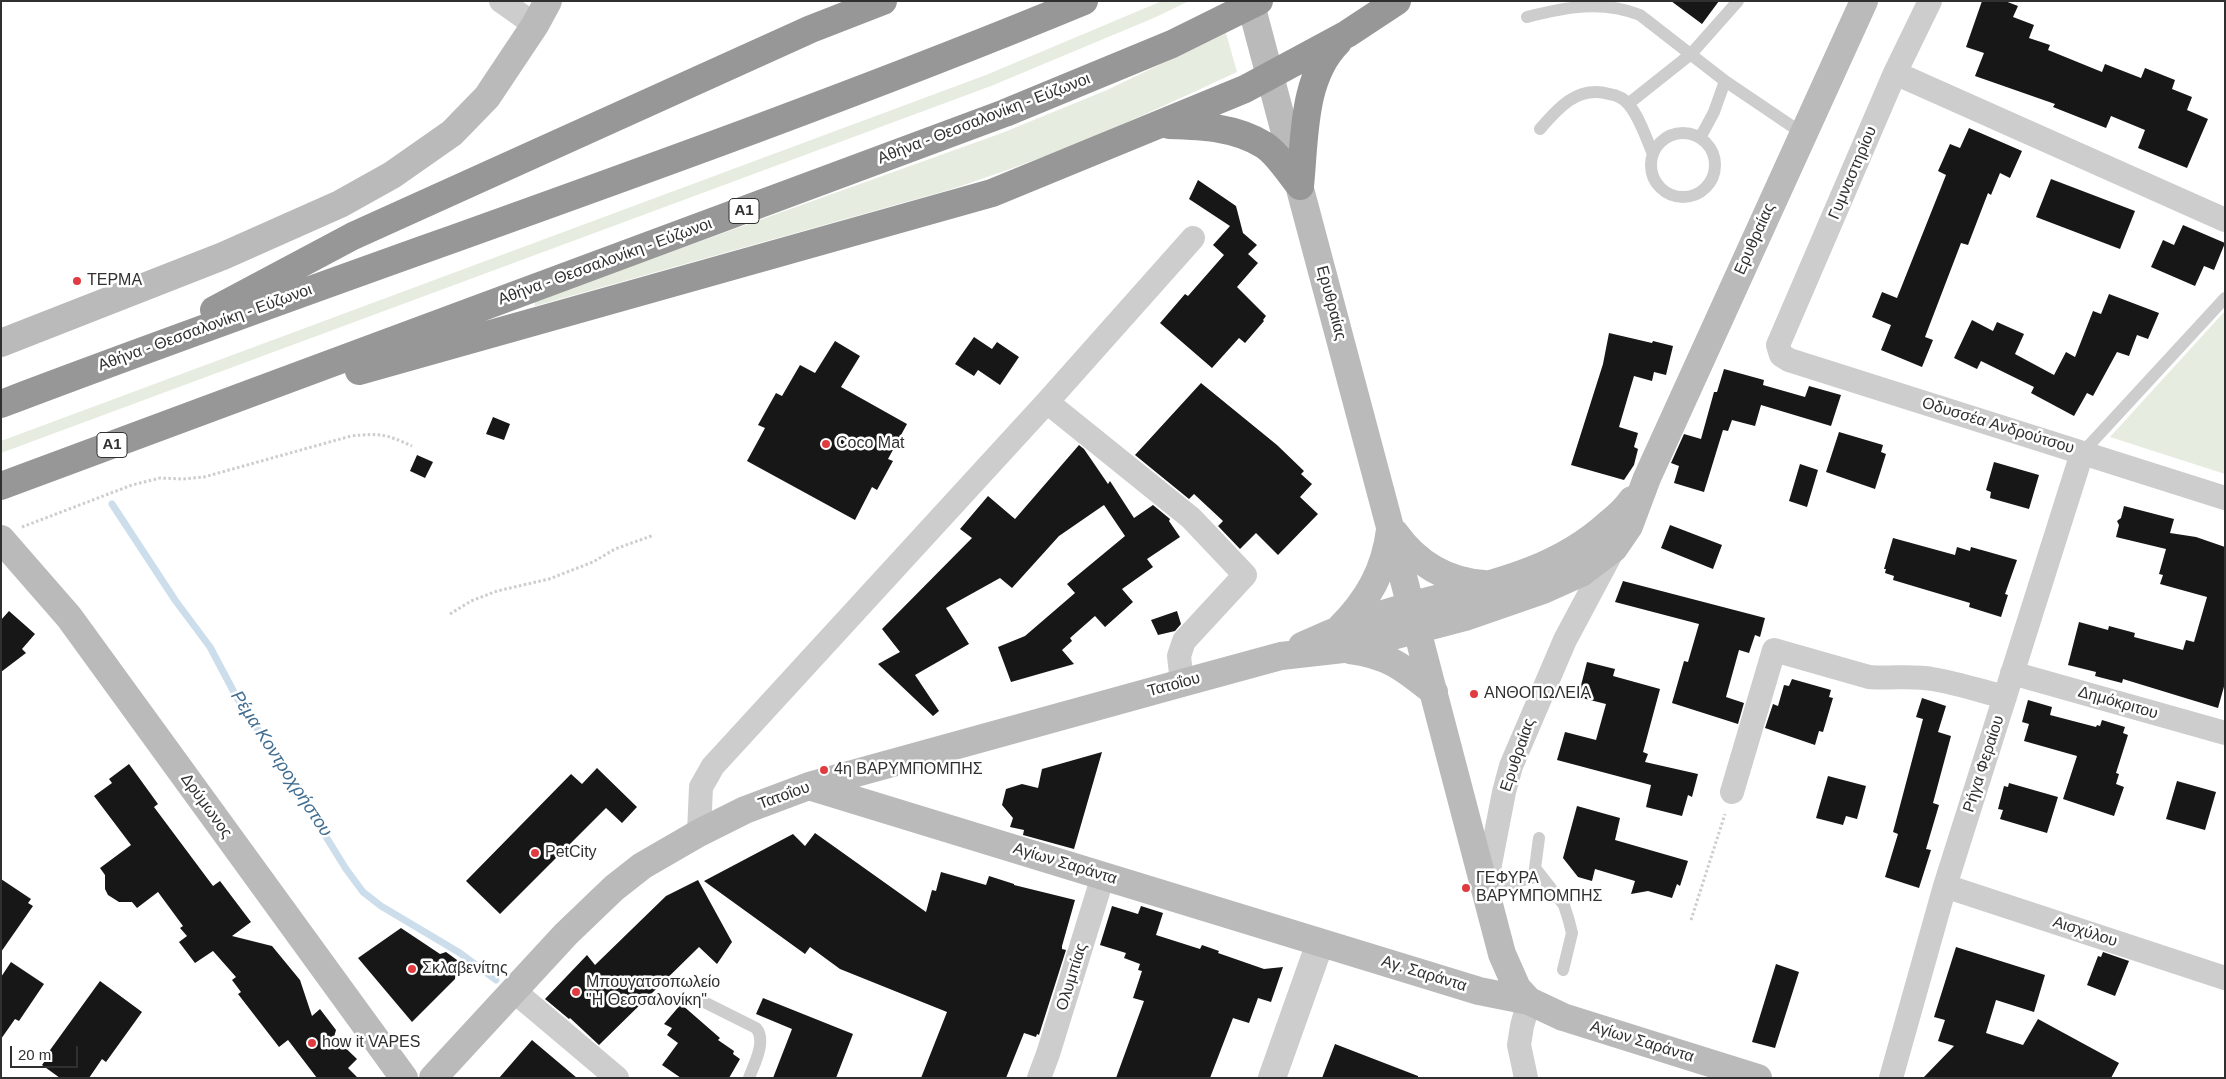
<!DOCTYPE html>
<html>
<head>
<meta charset="utf-8">
<style>
  body { margin:0 }
  #map { position:relative; width:2226px; height:1079px; overflow:hidden; background:#fff; font-family:Arial,sans-serif }
  canvas { display:block }
  .frame { position:absolute; inset:0; border:2px solid #303030; pointer-events:none }
  .scale { position:absolute; left:10px; top:1046px; width:68px; height:22px; box-sizing:border-box; border:2px solid #303030; border-top:0; padding-left:6px; font-size:15px; line-height:18px; white-space:nowrap; color:#303030; -webkit-text-stroke:4px #fff; paint-order:stroke }
</style>
</head>
<body>
<div id="map">
<canvas width="2226" height="1079"></canvas>
<div class="frame"></div>
<div class="scale">20 m</div>
</div>
<script>
const g = document.querySelector('canvas').getContext('2d');
g.lineJoin = 'round';
function paint(path, color) { g.fillStyle = color; g.fill(path, 'evenodd'); }
function strokePath(path, color, width, dash) { g.strokeStyle = color; g.lineWidth = width; g.lineCap = dash ? 'butt' : 'round'; g.setLineDash(dash || []); g.stroke(path); }
function write(font, color, halo, rows, align = 'center') {
  g.font = font + ' Arial,sans-serif'; g.lineWidth = 5; g.setLineDash([]); g.textBaseline = 'middle'; g.strokeStyle = halo; g.fillStyle = color; for (const [text, x, y, turn = 0] of rows) {
    g.save(); g.translate(x, y); g.rotate((+turn || 0) * Math.PI / 180); g.textAlign = isNaN(turn) ? turn : align; if (halo) g.strokeText(text, 0, 0); g.fillText(text, 0, 0); g.restore();
  }
}
paint(new Path2D(`
  M1162 1H1189L1156 17 991 86 1 453V441L986 75Z
  M1226 33 1237 72C1139 118 1047 159 945 191L535 306 534 301 1002 133 1107 90Z
  M2225 311V474L2110 437Z`), '#e6ecdf');
strokePath(new Path2D(`
  M112 504 175 600 210 647 236 696 297 790 346 869 363 892 381 906 460 953 496 980`), '#ccdeeb', 7);
paint(new Path2D(`
  M1671 1H1719L1702 24Z
  M1982 1H2005L2018 6 2013 17 2034 25 2029 38 2050 45 2048 50 2102 72 2105 64 2141 78 2145 68 2175 80 2172 89 2192 97 2187 110 2208 119 2187 168 2138 148 2145 130 2111 116 2106 128 2053 107 2055 104 1975 76 1984 53 1966 47Z
  M1969 128 2022 151 2010 178 2000 173 1991 195 1988 193 1968 245 1961 243 1925 337 1933 340 1922 367 1881 350 1891 325 1872 317 1882 292 1897 298 1946 175 1938 171 1950 144 1960 148Z
  M2051 179 2135 211 2120 249 2036 217Z
  M1198 180 1236 206 1243 233 1257 245 1248 254 1258 263 1237 287 1266 316 1263 320 1264 321 1245 343 1239 338 1212 368 1160 323 1185 294 1188 296 1224 255 1213 245 1230 226 1189 199Z
  M2183 225 2225 243 2214 270 2204 266 2195 286 2151 267 2163 240 2174 245Z
  M2109 294 2159 313 2148 339 2137 335 2129 356 2117 352 2093 396 2087 393 2074 416 2031 393 2034 387 1981 361 1977 369 1954 358 1972 320 1993 331 1997 322 2024 334 2015 354 2054 375 2066 352 2075 357 2093 311 2101 314Z
  M1609 333 1652 343 1653 341 1673 346 1666 375 1654 372 1652 381 1634 376 1619 427 1638 433 1634 447 1638 449 1634 465 1624 480 1571 465 1603 364Z
  M974 337 992 349 997 342 1019 357 1000 385 978 370 974 376 955 364Z
  M835 341 860 356 841 387 907 424 888 459 893 461 877 490 872 487 855 520 747 461 765 428 758 425 776 393 782 396 800 365 815 373Z
  M1724 369 1764 380 1763 385 1805 397 1809 386 1841 395 1831 426 1761 405 1755 426 1732 420 1728 431 1723 430 1704 492 1674 483 1679 466 1671 463 1684 434 1701 439 1714 392H1717Z
  M1201 383 1277 445 1304 471 1301 474 1312 484 1300 497 1318 514 1278 555 1256 533 1240 549 1218 526 1223 521 1194 494 1189 499 1135 455Z
  M493 417 510 424 504 440 486 434Z
  M1839 432 1883 445 1881 452 1886 454 1875 489 1826 472Z
  M1079 445 1084 449 1108 484 1110 481 1134 518 1153 505 1170 519 1169 521 1180 537 1147 559 1153 567 1122 589 1133 602 1105 627 1095 616 1070 638 1072 641 1062 650 1074 664 1011 682 998 647 1025 636 1075 593 1067 584 1125 536 1104 505 1059 536 1012 588 1000 578 946 608 969 644 915 675 939 711 933 716 878 664 900 652 882 629 972 538 960 529 988 496 1015 519Z
  M417 455 433 462 425 478 410 471Z
  M1994 462 2039 475 2029 509 1990 498 1991 492 1986 490Z
  M1800 464 1818 470 1807 507 1789 501Z
  M2124 506 2174 519 2170 533 2196 537 2225 547V683L2218 708 2123 679 2122 683 2095 676 2096 672 2068 665 2079 622 2108 630 2109 626 2135 633 2134 637 2183 650 2186 640 2194 642 2207 597 2160 584 2163 575 2159 574 2166 549 2116 537 2119 525 2117 521 2121 518Z
  M1670 525 1722 545 1713 569 1661 548Z
  M1893 538 1955 555 1957 547 1970 551 1971 547 2017 560 2005 594 2008 595 2001 617 1969 607 1970 603 1893 580 1894 576 1885 573 1886 569H1884Z
  M1623 581 1765 618 1760 637 1755 635 1749 653 1739 650 1726 697 1744 703 1738 724 1672 703 1684 661 1688 662 1699 624 1615 602Z
  M9 611 35 634 22 649 26 653 1 672V620Z
  M1177 611 1181 624 1175 631 1158 635 1151 620Z
  M1587 662 1615 669 1613 676 1660 689 1643 752 1648 754 1645 762 1698 774 1692 797 1688 795 1682 816 1646 807 1651 785 1557 760 1565 732 1596 740 1606 704 1578 697Z
  M1792 679 1831 690 1829 697 1833 698 1823 732 1819 731 1815 745 1765 728 1773 704 1778 706 1784 685 1789 686Z
  M1922 698 1946 706 1938 732 1951 736 1933 803 1939 805 1926 849 1931 850 1919 888 1885 877 1898 834 1893 832 1923 719 1916 717Z
  M2028 700 2052 707 2050 715 2096 727 2097 725 2100 726 2102 720 2125 727 2123 733 2128 735 2116 773 2119 774 2116 784 2124 787 2114 816 2063 799 2077 756 2024 741 2029 724 2022 722Z
  M1102 752 1074 849 1023 835 1024 830 1010 827 1013 818 1002 805 1006 789 1022 784 1038 788 1042 769Z
  M129 764 158 804 154 807 213 886 220 881 251 922 232 936 272 946 300 980 312 1016 320 1009 336 1030 334 1037 357 1059 348 1068 358 1078H317L288 1040 279 1047 238 994 241 992 232 980 236 977 213 951 195 963 179 942 187 936 180 928 183 926 158 892 137 908 132 902H119L108 895 105 889V875L100 868 131 845 94 796 112 783 109 779Z
  M597 768 637 807 622 823 606 808 500 914 466 881 571 774 582 784Z
  M1828 776 1866 786 1857 819 1846 816 1843 825 1816 818Z
  M2177 781 2216 792 2205 830 2166 819Z
  M2009 783 2058 797 2047 833 2000 819 2003 810 1998 809 2004 786 2008 787Z
  M1577 806 1620 818 1615 840 1688 861 1680 886 1677 884 1672 898 1648 891 1631 894 1635 881 1595 869 1592 881 1578 877 1563 858Z
  M815 833 926 912 932 890 936 891 941 872 986 885 989 876 1014 884V885L1075 900 1062 946V949L1066 950 1039 1035 1037 1034 1036 1037 1024 1033 1006 1078H921L947 1012 840 969 810 947 805 954 704 881 793 834 805 846Z
  M1 879 31 899 28 903 33 906 1 952Z
  M698 880 732 942 717 964 699 947 599 1045 570 1018 569 1019 545 999 587 955 595 965 666 896Z
  M1112 906 1138 914 1141 906 1163 913 1156 935 1200 949 1202 945 1219 951 1218 953 1264 969 1283 967 1271 1002 1258 998 1249 1023 1233 1018 1210 1078H1116L1144 1001 1133 998 1142 971 1138 970 1140 964 1124 958 1126 953 1100 945Z
  M401 928 440 954 446 952 457 960 455 979 412 1022 358 958Z
  M1956 947 2045 975 2034 1012 1996 1000 1986 1033 2023 1045 2038 1019 2119 1063 2111 1078H1923L1954 1046 1938 1041 1945 1020 1934 1017Z
  M2103 952 2129 961 2115 996 2087 985 2098 956 2101 957Z
  M11 962 44 984 19 1021 15 1019 1 1039V977Z
  M1776 964 1799 972 1775 1048 1752 1042Z
  M100 981 142 1012 106 1062 102 1059 89 1078H60L42 1065 47 1058 45 1057Z
  M763 998 853 1034 836 1078H773L792 1029 756 1014Z
  M681 1004 720 1038 718 1040 734 1051 733 1054 740 1059 729 1078H681L662 1065 678 1043 667 1035 672 1028 664 1024Z
  M532 1040 577 1078H499Z
  M1335 1044 1418 1076V1078H1322Z`), '#171717');
strokePath(new Path2D(`
  M22 527 132 485 160 478 183 479 204 477 351 436C380 433 386 434 412 446
  M450 614 471 601 497 591 549 579 593 562 615 549 654 535
  M1691 920 1725 814`), '#cdcdcd', 3, [2.5, 2.5]);
strokePath(new Path2D(`
  M1527 17C1566 7 1601 0 1640 15L1725 81 1802 133
  M1628 104 1691 54 1738 1
  M1540 129C1558 108 1578 85 1609 94 1616 95 1624 98 1629 105 1640 118 1646 138 1653 154
  M1651 165a32 32 0 1 1 64 0a32 32 0 1 1-64 0Z
  M1700 138 1714 112 1725 81
  M2082 453 2225 298
  M1539 838 1535 868 1564 905 1569 921 1572 933 1563 970
  M1485 890 1539 876
  M700 1000 756 1028C767 1041 754 1064 749 1078`), '#cdcdcd', 12);
strokePath(new Path2D(`
  M501 1 535 25
  M1930 1 1895 73 1778 345 1781 355 1789 360 2225 498
  M1895 73 2225 220
  M1047 402 1191 518 1245 575 1184 641 1179 656 1182 683
  M2012 673 2225 733
  M1732 792 1774 650 1869 677C1891 679 1911 675 1932 679 1957 683 1981 691 2005 697
  M699 833 701 787 713 766 1047 402 1193 238
  M1945 886 2225 978
  M1485 890 1504 792 1511 766 1565 640 1613 550
  M514 991 617 1078
  M1039 1078 1048 1054 1103 876
  M1526 1078 1519 1045 1522 1026 1529 1001
  M1891 1078 1945 886 2082 453`), '#cdcdcd', 24);
strokePath(new Path2D(`
  M1272 1078 1320 943`), '#cdcdcd', 28);
strokePath(new Path2D(`
  M1250 1 1390 527 1502 954 1517 988 1529 1001
  M1 343 223 256 340 204 392 175 452 133 487 97 535 25 548 1
  M1395 533C1417 564 1446 581 1484 584
  M1 539 69 617 404 1078
  M1340 628C1368 600 1385 570 1390 530
  M1302 646C1338 629 1374 616 1413 605 1482 586 1553 574 1608 524 1617 517 1625 510 1632 500
  M1350 650C1389 655 1404 668 1434 692
  M809 786 1479 991 1529 1001 1563 1017 1758 1078
  M433 1078 566 934 614 888 642 866 699 833 745 810 809 786 1182 683 1281 656 1343 649 1465 617 1543 590 1581 573 1614 548 1629 526 1647 478 1864 1`), '#bababa', 28);
strokePath(new Path2D(`
  M1169 125C1202 126 1235 127 1264 145 1278 154 1289 173 1300 186
  M1300 186C1305 138 1302 78 1338 42
  M214 310 353 236 811 29 883 1
  M359 371 992 193 1245 89 1347 34 1397 1
  M1 404C361 267 728 148 1084 1
  M1 486 1005 113 1172 44 1259 1`), '#979797', 28);
for (const [x, y, r, color] of [
  [77,281,5,"#df3b40"],
  [826,444,5,"#df3b40"],
  [1474,694,5,"#df3b40"],
  [824,770,5,"#df3b40"],
  [535,853,5,"#df3b40"],
  [1466,888,5,"#df3b40"],
  [412,969,5,"#df3b40"],
  [576,992,5,"#df3b40"],
  [312,1043,5,"#df3b40"]
]) { const dot = new Path2D(); dot.arc(x, y, r, 0, 2 * Math.PI); g.fillStyle = color; g.fill(dot); strokePath(dot, '#fff', 2); }
for (const [x, y, w] of [
  [744,211,30],
  [112,445,30]
]) { const box = new Path2D(); box.roundRect(x - w / 2, y - 12.5, w, 25, 4); g.fillStyle = '#fff'; g.fill(box); strokePath(box, '#303030', 1); }
write('bold 15px', '#303030', null, [
  ["Α1",744,211],
  ["Α1",112,445]
]);
write('16px', '#303030', '#fff', [
  ["Αθήνα - Θεσσαλονίκη - Εύζωνοι",984,119,-21],
  ["Γυμναστηρίου",1853,173,-67],
  ["Ερυθραίας",1755,239,-66],
  ["Αθήνα - Θεσσαλονίκη - Εύζωνοι",605,262,-20],
  ["Ερυθραίας",1331,303,75],
  ["Αθήνα - Θεσσαλονίκη - Εύζωνοι",205,328,-20],
  ["Οδυσσέα Ανδρούτσου",1998,426,17],
  ["Τατοΐου",1174,685,-15],
  ["Δημόκριτου",2118,703,16],
  ["Ερυθραίας",1518,755,-71],
  ["Ρήγα Φεραίου",1984,764,-72],
  ["Τατοΐου",784,796,-20],
  ["Δρύμωνος",206,806,54],
  ["Αγίων Σαράντα",1065,864,17],
  ["Αισχύλου",2085,932,18],
  ["Αγ. Σαράντα",1424,974,17],
  ["Ολυμπίας",1072,977,-73],
  ["Αγίων Σαράντα",1642,1042,17]
]);
write('16px', '#303030', '#fff', [
  ["ΤΕΡΜΑ",87,281],
  ["Coco Mat",836,444],
  ["ΑΝΘΟΠΩΛΕΙΑ",1484,694],
  ["4η ΒΑΡΥΜΠΟΜΠΗΣ",834,770],
  ["PetCity",545,853],
  ["ΓΕΦΥΡΑ",1476,879],
  ["ΒΑΡΥΜΠΟΜΠΗΣ",1476,897],
  ["Σκλαβενίτης",422,969],
  ["Μπουγατσοπωλείο",586,983],
  ["\"Η Θεσσαλονίκη\"",586,1001],
  ["how it VAPES",322,1043]
], 'left');
write('italic 18px', '#416e90', '#fff', [
  ["Ρέμα Κοντροχρήστου",281,764,57]
]);
</script>
</body>
</html>
